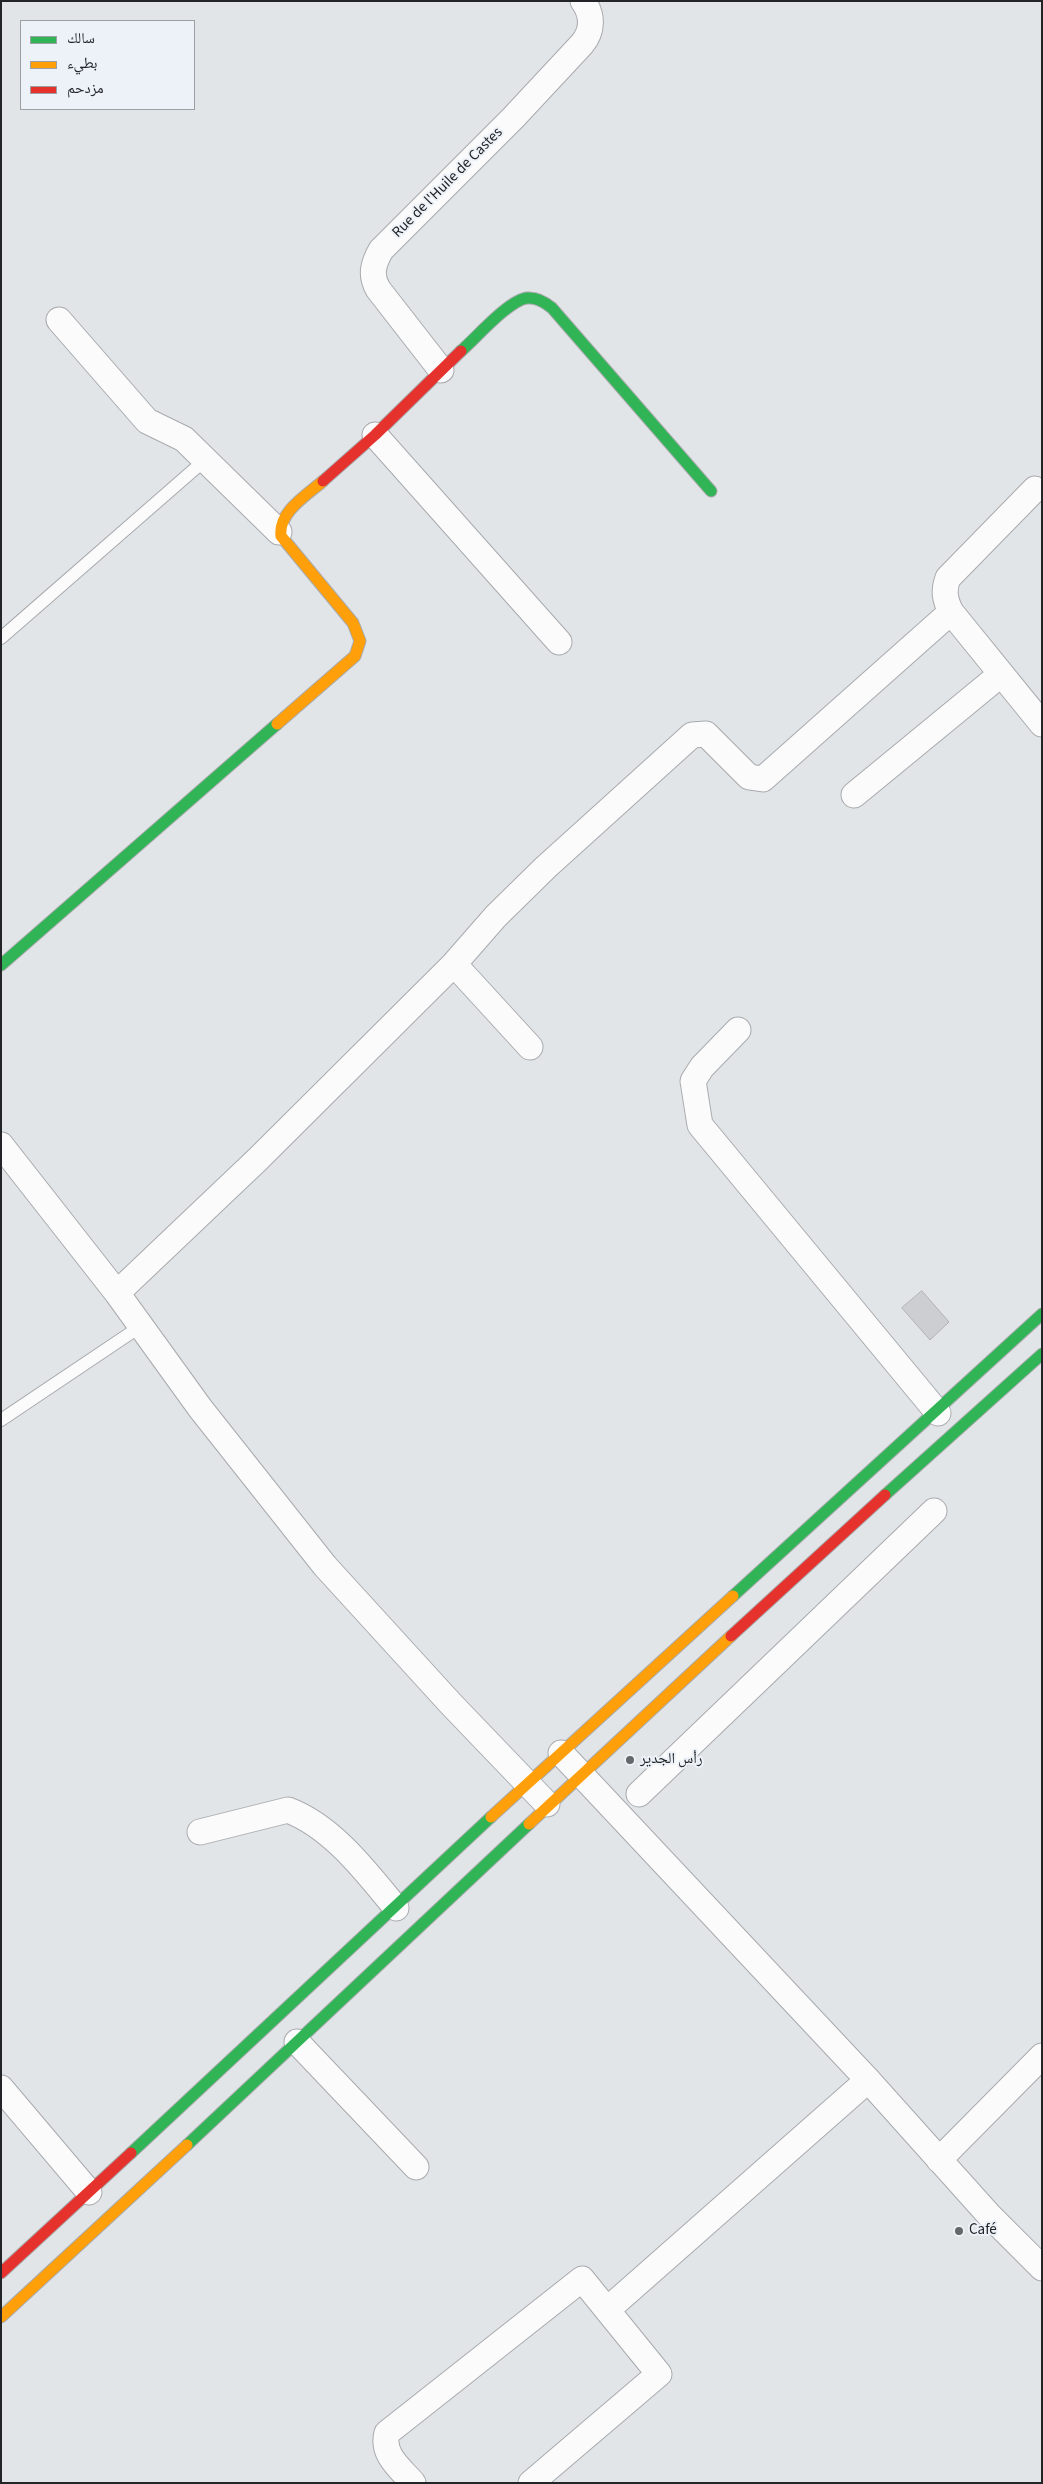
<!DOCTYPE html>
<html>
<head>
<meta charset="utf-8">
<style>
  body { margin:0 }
  #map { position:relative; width:1043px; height:2484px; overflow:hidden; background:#e2e5e8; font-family:"Source Sans 3","Noto Naskh Arabic",sans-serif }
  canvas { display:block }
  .frame { position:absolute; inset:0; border:2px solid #222427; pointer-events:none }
  .legend { position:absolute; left:20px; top:20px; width:175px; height:90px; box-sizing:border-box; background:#ecf2f8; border:1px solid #9ba0a4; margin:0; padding:6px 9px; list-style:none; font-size:15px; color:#222427 }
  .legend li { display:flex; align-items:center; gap:10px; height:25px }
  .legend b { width:25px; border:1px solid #9ba0a4 }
</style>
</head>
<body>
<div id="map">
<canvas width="1043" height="2484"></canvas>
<div class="frame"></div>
<ul class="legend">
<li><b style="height:6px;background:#30b455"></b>سالك</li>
<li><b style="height:6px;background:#ff9f0a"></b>بطيء</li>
<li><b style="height:6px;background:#e5322d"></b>مزدحم</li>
</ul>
</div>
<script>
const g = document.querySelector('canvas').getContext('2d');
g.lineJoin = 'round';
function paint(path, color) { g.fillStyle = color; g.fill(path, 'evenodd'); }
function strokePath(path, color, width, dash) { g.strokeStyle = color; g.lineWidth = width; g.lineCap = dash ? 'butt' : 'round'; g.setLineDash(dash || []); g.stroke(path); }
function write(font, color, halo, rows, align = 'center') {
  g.font = font + ' "Source Sans 3","Noto Naskh Arabic",sans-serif'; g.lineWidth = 4; g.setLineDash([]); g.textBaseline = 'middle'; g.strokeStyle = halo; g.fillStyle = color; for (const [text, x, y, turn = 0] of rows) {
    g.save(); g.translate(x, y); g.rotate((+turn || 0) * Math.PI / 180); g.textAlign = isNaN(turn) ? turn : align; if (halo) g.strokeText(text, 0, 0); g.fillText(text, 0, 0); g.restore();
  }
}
const building = new Path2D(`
  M922 1291 949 1322 930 1340 902 1308Z`);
paint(building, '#ccced1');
strokePath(building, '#aeb1b3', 1);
const lane = new Path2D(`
  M1 638 205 460
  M1 1420 141 1326`);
const street = new Path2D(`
  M59 320 147 421 184 439 279 532
  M441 370 378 289C370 275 373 264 381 250L513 118 582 44C593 31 593 15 583 1
  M375 435 559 642
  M1035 489 948 578C943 591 945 600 951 612L1042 724
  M854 795 1000 675
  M454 964 530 1047
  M738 1030 702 1067 693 1081 700 1125 938 1413
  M1 1145 117 1293 200 1408 325 1566 451 1704 547 1804
  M117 1293 257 1160 454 964 496 916 546 867 692 735 706 734 749 777 763 779 951 612
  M561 1753 868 2080 989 2215 1042 2268
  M639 1794 934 1511
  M200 1832 288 1810C333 1827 367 1873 396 1908
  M297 2042 416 2167
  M1 2088 89 2192
  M939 2160 1042 2056
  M607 2310 868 2080
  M413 2483C400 2468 381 2454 387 2433L582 2279 659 2374 531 2483`);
const fast = new Path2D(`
  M461 351C476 338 509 300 527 298 537 297 545 302 552 308L711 491
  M1 965 277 724
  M885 1495 1042 1354
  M733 1596 1042 1314
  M187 2145 529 1824
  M131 2153 491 1817`);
const slow = new Path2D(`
  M277 724 355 656 360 641 353 623 281 536C278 512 307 495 323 481
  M491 1817 733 1596
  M529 1824 731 1636
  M1 2317 187 2145`);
const jam = new Path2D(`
  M323 481 375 435 461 351
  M731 1636 885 1495
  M1 2273 131 2153`);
strokePath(lane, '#a8aaad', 14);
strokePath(street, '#a8aaad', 27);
strokePath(fast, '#a8aaad', 13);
strokePath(slow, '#a8aaad', 13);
strokePath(jam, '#a8aaad', 13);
strokePath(lane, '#fbfbfc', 12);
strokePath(street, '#fbfbfc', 25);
strokePath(fast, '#30b455', 11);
strokePath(slow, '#ff9f0a', 11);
strokePath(jam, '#e5322d', 11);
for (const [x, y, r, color] of [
  [630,1760,5,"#65686b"],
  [959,2231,5,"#65686b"]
]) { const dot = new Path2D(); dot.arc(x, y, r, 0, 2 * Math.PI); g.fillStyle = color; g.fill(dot); strokePath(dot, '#ecf2f8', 2); }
write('15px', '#222427', '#ecf2f8', [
  ["Rue de l'Huile de Castes",448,183,-45]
]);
write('15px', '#222427', '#ecf2f8', [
  ["رأس الجدير",640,1760],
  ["Café",969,2231]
], 'left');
</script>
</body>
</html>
